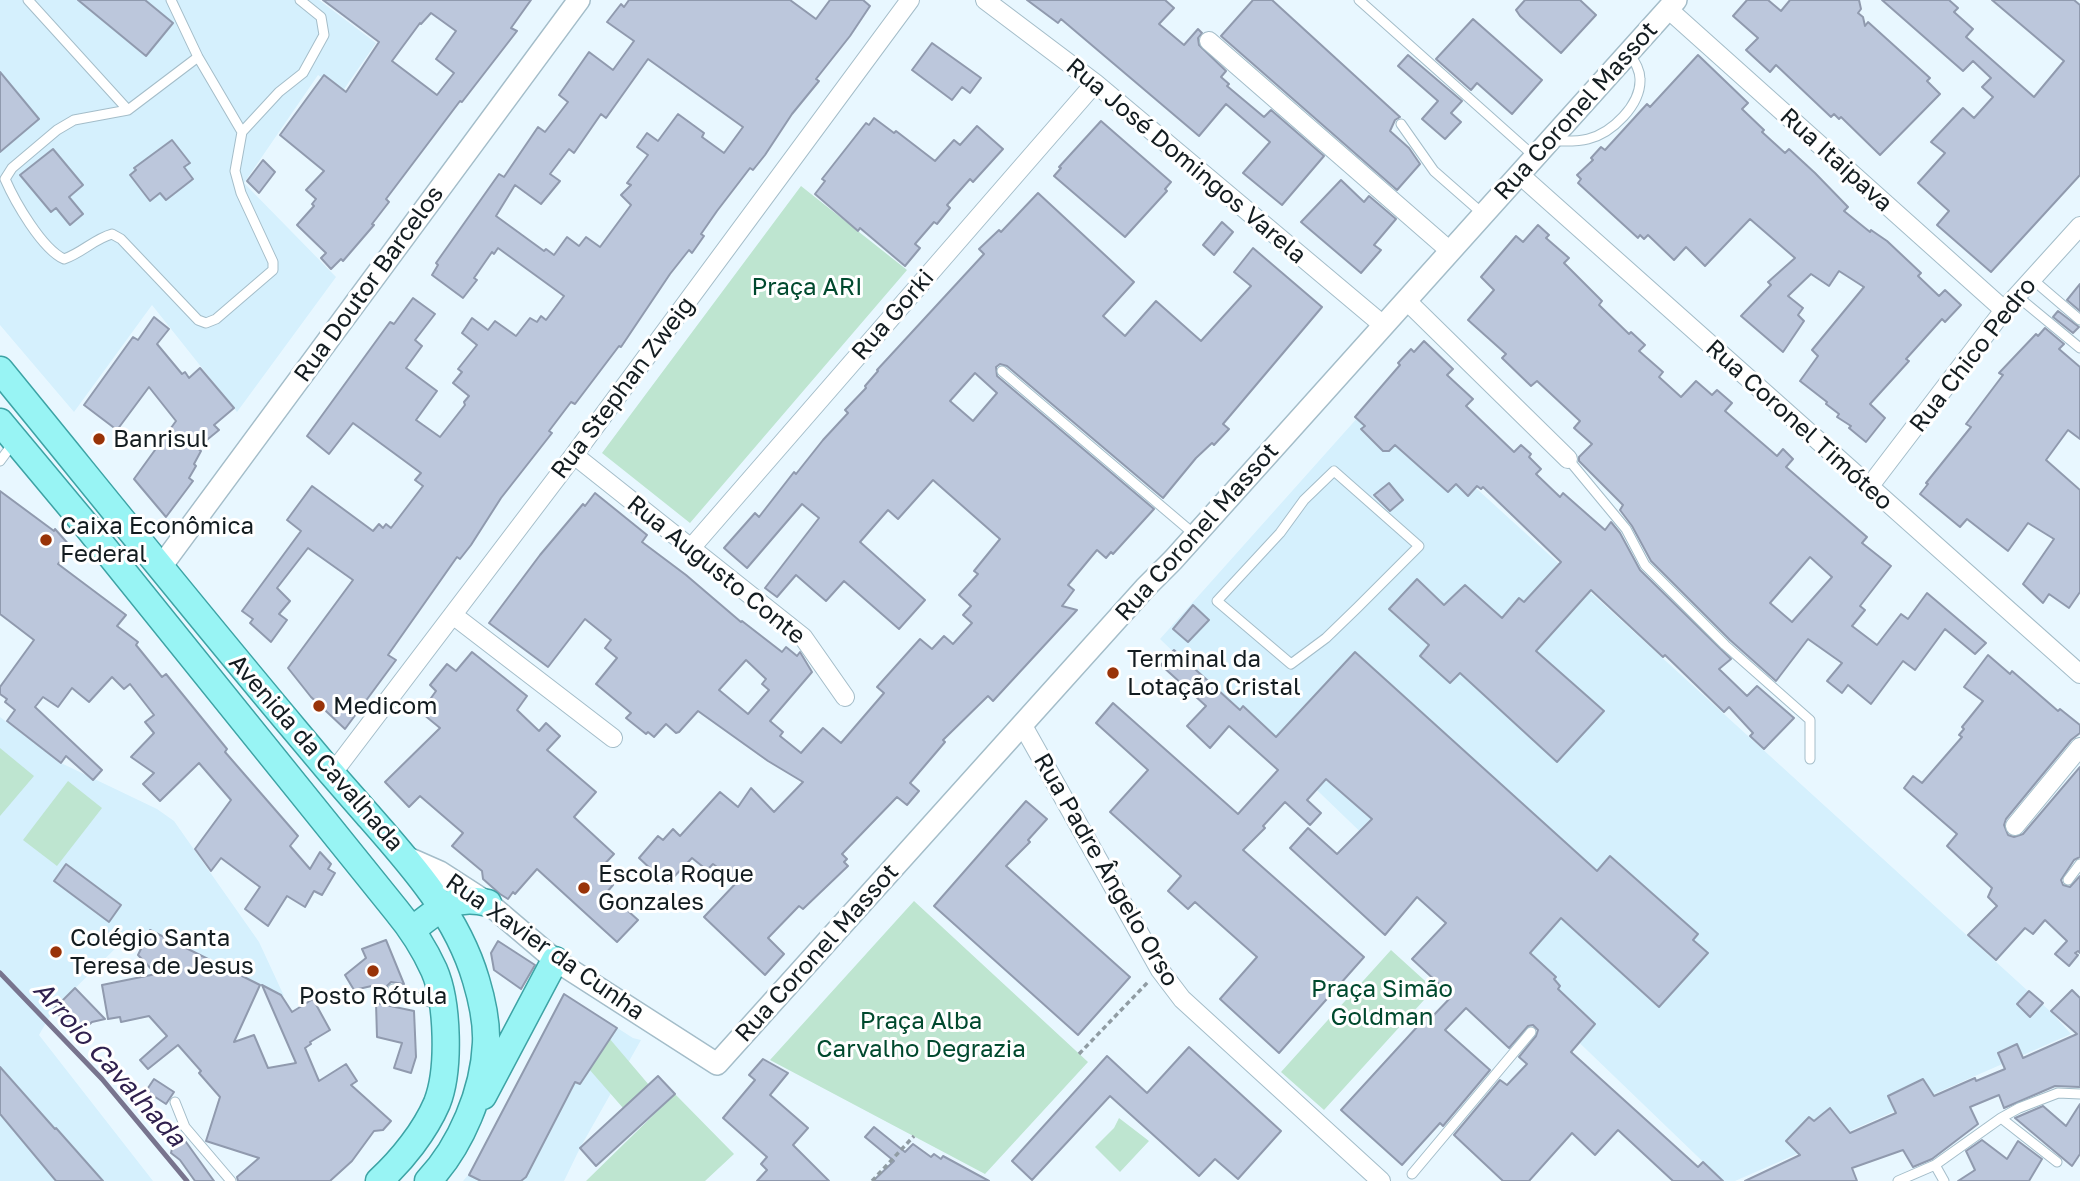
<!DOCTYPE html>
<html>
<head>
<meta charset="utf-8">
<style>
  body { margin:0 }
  canvas { display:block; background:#e8f7ff }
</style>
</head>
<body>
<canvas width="2080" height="1181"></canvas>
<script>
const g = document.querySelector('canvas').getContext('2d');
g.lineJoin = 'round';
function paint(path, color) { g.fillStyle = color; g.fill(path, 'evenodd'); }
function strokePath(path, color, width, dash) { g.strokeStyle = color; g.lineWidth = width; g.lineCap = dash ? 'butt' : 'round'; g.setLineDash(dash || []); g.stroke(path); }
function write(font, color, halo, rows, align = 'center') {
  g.font = font + ' "Golos Text",sans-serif'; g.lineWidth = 6; g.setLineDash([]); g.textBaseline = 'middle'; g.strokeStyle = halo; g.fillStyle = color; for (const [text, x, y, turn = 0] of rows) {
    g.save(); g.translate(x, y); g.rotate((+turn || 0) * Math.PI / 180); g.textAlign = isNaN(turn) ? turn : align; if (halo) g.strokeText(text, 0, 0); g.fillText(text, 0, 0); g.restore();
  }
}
paint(new Path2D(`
  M0 0H319L376 43 342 92 318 75 244 183 336 277 237 412 152 305 74 412 0 325Z
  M1376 397 2051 1012 2071 1034 1735 1181H1723L1160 639Z
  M0 717 61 763 157 809 174 821 259 942 284 996 150 930 128 936 54 1009 39 1035 153 1181H0Z
  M564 994 633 1038 641 1040 580 1148 564 1181H463L469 1174Z`), '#d5f0fd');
paint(new Path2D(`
  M801 186 907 270 690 523 602 453Z
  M0 748 34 776 0 816Z
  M68 781 102 808 57 866 23 840Z
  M914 901 1088 1062 985 1174 770 1060Z
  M1391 950 1434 989 1324 1110 1281 1072Z
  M609 1038 649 1085 623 1108 582 1061Z
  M675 1094 734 1154 705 1181H586Z
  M1119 1118 1149 1141 1120 1172 1095 1147 1114 1128Z`), '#bee5d0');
strokePath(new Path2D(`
  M0 973 102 1079 187 1181`), '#78748e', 5);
const building = new Path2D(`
  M78 0H145L173 23 146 56Z
  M323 0H531L511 28 517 31 462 102 460 101 386 199 389 202 372 224 374 225 343 261 341 259 331 269 321 258 326 253 297 225 314 206 312 204 316 199 306 190 324 171 280 135 324 75 346 92 379 42ZM431 13 456 31 436 59 454 73 437 95 392 61 420 23 421 24Z
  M629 0H790L816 19 830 0H863L870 6 850 36 816 79 819 81 792 114 765 155 753 170 750 168 717 211 701 234 704 236 692 253 689 250 670 274 621 347 619 346 575 404 571 402 549 431 552 433 501 498 471 545 460 559 457 557 388 655 396 660 345 729 311 697 288 668 353 580 308 548 277 588 290 601 279 614 287 620 271 642 250 623 253 619 242 611 301 531 287 520 312 486 373 531 379 524 383 528 386 524 391 528 423 486 415 480 421 473 353 423 329 454 307 436 390 322 394 324 413 298 435 314 415 340 422 346 406 368 437 391 416 420 440 437 465 405 464 402 469 396 453 383 462 372 458 369 477 345 462 333 472 318 488 330 495 321 516 336 530 318 537 322 541 316 546 320 564 296 498 248 494 254 492 252 474 278 477 280 463 298 432 275 438 265 436 263 499 174 504 177 538 127 545 132 568 102 559 95 589 52 613 70 634 41 607 22 621 4 624 7ZM648 59 743 127 724 153 702 137 704 133 678 114 658 141 647 133 637 147 648 155 627 183 631 185 621 195 631 205 600 247 586 237 579 246 567 237 554 255 546 249 544 251 496 216 515 185 541 204 560 181 550 174 569 149 574 153 601 114 606 118Z
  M1027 0H1165L1174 8 1159 24 1184 45 1198 29 1202 33 1198 38 1199 45 1226 71 1221 77 1229 84 1227 86 1264 117 1271 110 1324 156 1282 205 1243 173 1270 142 1226 104 1199 136 1061 19 1058 23Z
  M1253 0H1272L1400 117 1395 120 1390 131 1409 148 1420 164 1397 190 1221 36Z
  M1525 0H1580L1596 15 1561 53 1520 16 1516 10Z
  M1747 0H1768L1781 11 1790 0H1859L1861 9 1858 13 1863 17 1865 26 1868 22 1930 78 1927 81 1940 94 1880 155 1841 117 1839 119 1834 114 1831 117 1776 65 1770 72 1746 50 1758 38 1733 16Z
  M1882 0H1949L1958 8 1954 12 1973 29 1966 37 2034 97 2064 61 1992 0H2074L2080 5V175L1991 272 1937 225 1949 211 1918 183 1945 153 1931 142 1963 108 1974 118 1993 97 1982 87 1991 78 1973 61 1963 71Z
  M1473 19 1542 80 1512 114 1477 83 1471 90 1436 59Z
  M932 43 981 78 970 93 962 87 952 100 912 70Z
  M1408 55 1462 101 1451 113 1461 122 1445 139 1422 119 1438 101 1398 66Z
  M1698 55 1748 103 1742 109 1764 130 1762 132 1785 153 1789 149 1815 173 1848 207 1844 211 1870 232 1871 230 1887 241 1921 273 1918 276 1939 296 1945 290 1961 305 1945 322 1942 319 1906 359 1909 361 1870 404 1885 418 1866 442 1849 428 1851 426 1837 417 1839 414 1826 404 1827 402 1800 381 1818 356 1812 350 1864 287 1839 271 1829 286 1811 274 1788 296 1803 308 1798 315 1804 321 1783 352 1741 316 1771 285 1768 282 1795 258 1750 219 1705 266 1686 247 1674 260 1648 235 1644 239 1640 235 1638 238 1578 183 1581 179 1577 175 1593 160 1591 158 1601 147 1605 150 1647 104 1650 107Z
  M0 72 39 119 0 152Z
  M874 118 894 133 896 131 935 161 954 140 960 145 977 126 1003 149 973 182 970 179 947 205 950 208 937 224 934 222 915 244 920 248 905 266 860 228 858 231 815 194 825 181 822 179 866 123 869 125Z
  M1101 121 1171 182 1165 189 1167 191 1125 237 1054 176 1061 168 1059 167Z
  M172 140 190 163 184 167 193 179 166 200 160 193 150 201 130 175 136 170 134 168Z
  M53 149 83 185 69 197 83 214 70 225 56 208 51 212 20 175Z
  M263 160 275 172 259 193 247 181Z
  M1341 180 1364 202 1369 196 1396 219 1374 245 1381 250 1361 273 1301 222Z
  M1038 193 1134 282 1103 316 1125 336 1156 301 1201 341 1251 286 1234 272 1253 248 1322 307 1223 424 1229 429 1214 445 1212 443 1196 458 1163 498 1007 366 1000 364 996 367 997 376 1154 509 1113 554 1111 552 1106 558 1097 550 1068 585 1074 590 1062 606 1077 610 993 701 988 696 943 740 945 742 910 783 919 791 907 805 897 797 842 854 847 859 844 862 848 866 803 909 799 906 768 938 784 954 765 975 704 917 737 882 713 864 707 870 692 858 667 884 639 858 658 836 663 840 673 829 680 836 720 792 738 807 751 788 774 812 803 782 768 761 698 711 679 732 676 733 666 724 654 737 648 732 646 734 626 718 631 713 596 684 617 658 605 648 611 640 585 619 548 667 489 623 540 555 583 504 585 506 595 493 647 535 642 542 686 575 741 622 742 621 782 652 786 647 797 656 800 652 812 672 770 721 783 732 780 736 801 753 823 728 841 743 884 693 877 687 920 639 932 649 944 636 953 644 972 623 963 615 971 606 959 595 978 574 974 571 1000 539 933 480 898 519 888 510 860 542 925 600 899 629 844 581 826 601 796 575 777 597 765 588 819 518 802 504 747 568 724 548 755 513 759 517 794 472 796 474 823 440 848 413 845 410 866 388 865 386 878 371 877 370 984 254 979 249 999 230 1001 232ZM975 373 997 393 973 421 950 401ZM746 660 766 679 762 684 769 690 748 714 719 690Z
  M1222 222 1233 232 1214 255 1203 245Z
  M1538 225 1549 235 1546 238 1569 258 1564 263 1602 301 1599 305 1629 334 1631 332 1645 345 1639 351 1663 372 1659 377 1681 397 1696 381 1712 395 1717 390 1732 403 1725 411 1777 456 1783 449 1793 459 1786 467 1867 537 1862 543 1891 566 1860 606 1865 610 1852 626 1877 645 1901 614 1908 619 1927 593 1986 643 1975 654 1945 629 1915 670 1903 661 1871 704 1848 685 1842 693 1827 681 1842 663 1808 639 1776 681 1730 640 1651 561 1632 526 1620 510 1623 505 1579 461V457L1592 444 1574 428 1580 421 1537 381 1531 386 1502 358 1506 354 1468 320 1494 290 1481 277 1516 236 1523 242ZM1810 557 1832 577 1792 622 1770 603Z
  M2080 284V311L2067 300Z
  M2058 311 2079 327 2073 333 2053 317Z
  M154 317 169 329 157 344 182 374 185 372 189 378 200 368 234 408 214 425 219 430 197 448 201 451 194 464 196 466 189 478 193 481 166 517 134 479 176 421 149 387 117 430 84 405 133 337 138 340Z
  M2045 328 2064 344 2059 349 2080 367V439L2068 430 2046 460 2080 490V592L2069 608 2049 594 2043 603 2023 584 2054 539 2028 523 2008 551 1967 519 1960 527 1920 494 1928 484 1926 483 1971 427 1966 424 2003 375 1999 373 2036 334 2038 336Z
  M1424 341 1453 369 1447 375 1473 399 1466 406 1514 452 1521 445 1531 454 1529 457 1541 469 1536 474 1560 497 1563 493 1605 530 1611 522 1620 533 1640 570 1731 659 1719 669 1747 696 1757 686 1794 718 1764 749 1750 736 1753 733 1729 707 1724 712 1665 655 1663 657 1591 590 1536 651 1604 711 1557 762 1460 673 1450 683 1420 656 1429 645 1389 609 1417 579 1444 605 1465 585 1502 618 1519 598 1524 602 1561 562 1483 487 1481 489 1477 486 1468 496 1456 484 1448 492 1395 445 1389 451H1383L1361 429 1365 426 1355 417 1400 365 1398 363 1411 349 1414 352Z
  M1389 483 1403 500 1390 511 1374 495Z
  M0 491 54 531 55 529 71 547 58 564 126 615 117 626 138 642 136 645 162 677 166 674 227 749 225 752 298 836 290 846 310 869 320 852 331 864 328 869 335 873 322 895 314 891 305 907 287 896 268 926 245 909 260 887 221 858 211 871 195 849 231 800 199 763 160 801 143 784 154 773 131 757 154 733 145 722 154 715 130 684 124 689 112 677 89 702 72 688 58 707 43 697 35 707 102 770 93 780 66 756 61 763 7 721 15 710 5 702 7 699 0 694V687L34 640 0 614Z
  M1193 605 1209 620 1188 642 1173 629Z
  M1174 650 1240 710 1243 706 1276 737 1355 652 1597 871 1610 856 1698 934 1693 940 1708 953 1659 1007 1561 918 1530 953 1556 977 1554 979 1560 986 1558 989 1595 1024 1571 1052 1698 1167 1703 1162 1723 1181H1673L1618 1130 1595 1155 1572 1133 1529 1181H1503L1454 1135 1500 1080 1507 1085 1527 1064 1519 1057 1536 1036 1538 1030 1533 1025 1528 1026 1509 1048 1466 1008 1445 1030 1490 1070 1443 1126 1440 1123 1402 1165 1341 1110 1428 1015 1431 1018 1452 996 1412 959 1446 923 1417 897 1385 935 1290 848 1308 828 1337 854 1372 819 1326 779 1307 800 1321 813 1310 825 1285 802 1263 826 1265 828 1243 850 1364 957 1279 1053 1220 999 1257 957 1195 902 1188 909 1168 891 1181 876 1110 812 1148 770 1096 723 1113 703 1238 814 1278 770 1229 726 1210 748 1187 726 1206 706 1161 665Z
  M472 652 527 696 517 710 539 731 546 723 560 736 547 750 596 792 574 817 614 854 598 871 613 885 607 892 638 920 617 942 537 869 515 894 513 892 508 899 500 894 483 879 482 871 452 846 463 833 420 796 409 807 385 782 440 728 423 714 429 708 426 705 436 691 430 685 447 664 456 671Z
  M1988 655 2010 674 2012 671 2058 711 2060 709 2080 725V733L2071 740 2006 819 2004 825 2008 835 2014 837 2023 834 2080 767V857L2074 860 2061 880 2063 885 2070 887 2080 876V953L2078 951 2075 953 2078 955 2069 966 2055 954 2067 941 2045 920 2033 934 2025 928 1996 960 1968 935 1997 906 1988 897 1992 888 1947 846 1957 834 1904 788 1913 776 1922 783 1962 737 1959 735 1964 729 1962 727 1983 701 1964 687Z
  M1026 801 1047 819 1028 840 1030 842 1006 866 1130 977 1078 1035 934 906Z
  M66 864 121 905 109 922 54 881Z
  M150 930 260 985 234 1042 254 1035 268 1068 296 1063 262 985 281 995 292 1012 313 999 330 1030 310 1042 311 1044 305 1048 319 1081 346 1064 357 1081 351 1085 391 1121 383 1130 374 1131 352 1161 330 1181H238L237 1177 259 1158 206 1141 220 1097 199 1073 201 1071 178 1045 148 1069 140 1060 167 1036 149 1016 121 1022 120 1017 108 1019 102 985 156 974 138 955Z
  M386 940 404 984 391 982 387 986V992L376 996V985L354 990 345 975 366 958 362 949Z
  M498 941 535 965 521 989 494 970 491 953Z
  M75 988 105 1019 92 1022 81 1032 72 1031 54 1009Z
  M2072 990 2080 998V1087L2055 1086 2004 1108 1999 1095 1970 1107 1978 1124 1932 1159 1913 1167 1903 1150 1852 1168 1857 1181H1745L1800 1155 1786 1141 1809 1117 1814 1121 1830 1108 1850 1133 1896 1113 1888 1096 1923 1079 1934 1096 1975 1078 1976 1081 2005 1069 1998 1053 2017 1044 2023 1058 2077 1034 2051 1011Z
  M2029 991 2043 1003 2030 1017 2017 1004Z
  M564 994 617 1028 580 1084 575 1082 526 1177 521 1181H481L469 1175Z
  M376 1003 414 1011 416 1057 411 1073 394 1068 402 1043 377 1037Z
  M1189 1047 1281 1131 1238 1179 1215 1159 1199 1176 1110 1096 1032 1180 1012 1161 1107 1056 1147 1093Z
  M763 1059 788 1073 770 1095 808 1128 793 1145 829 1181H757L767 1170 761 1164 767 1157 723 1118 755 1080 749 1075Z
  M0 1067 55 1129 56 1128 103 1181H56L0 1114Z
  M658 1076 675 1094 596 1166 580 1148Z
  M154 1079 174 1092 166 1104 146 1091Z
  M2080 1104V1154L2072 1166 2015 1118 2043 1106 2066 1126Z
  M874 1127 905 1152 913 1144 931 1157 934 1154 941 1159 943 1156 989 1181H873L894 1161 865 1137Z
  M180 1140 186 1142 214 1181H195L180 1160 171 1153 173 1145Z
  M1982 1140 2007 1159 2018 1141 2042 1159 2029 1181H1958L1975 1170 1966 1151Z`);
paint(building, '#bcc7dc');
strokePath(building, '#909aae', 2);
const service = new Path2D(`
  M28 0 128 110
  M171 0 198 57 242 132
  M1359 0 1535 157
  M198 57 128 110 74 120 57 130 12 168 5 179C15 202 42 249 64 259 82 253 94 239 112 234L121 239 198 320 206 323 216 319 273 270V262L241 193 235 171 242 132 279 92 303 73 324 35 321 17 300 0
  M1401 124 1434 171 1483 214
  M1554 141C1565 141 1577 142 1588 139 1612 133 1641 105 1640 79 1640 69 1634 61 1629 53
  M2032 279 2080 320
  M2017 296 2080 348
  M1002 371 1194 534
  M1568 459 1626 529 1645 565 1725 645 1810 720V759
  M0 461 14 442
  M1334 471 1419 546 1357 608 1326 638 1291 664 1217 601 1280 533 1304 500Z
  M2068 880 2080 864
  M393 989 441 1006
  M175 1102 185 1127 231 1181
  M2001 1118 2057 1162
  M1935 1165 1944 1181
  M1412 1174 1531 1032
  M1898 1181 1935 1165 2001 1118 2019 1108 2058 1093 2080 1094`);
const minor = new Path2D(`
  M985 0 1095 83 1383 325
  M1668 9 2004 310
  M1209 41 1450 251
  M1519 174 2080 674
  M1406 300 1568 459
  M574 455 803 637 845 697
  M1869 487 2004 310 2080 226
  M691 548 1095 83
  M453 615 613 738
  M1022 724 1160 970 1182 999 1381 1181
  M332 774 574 455 910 0
  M2015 826 2080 747`);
const tertiary = new Path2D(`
  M160 568 579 0
  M406 857 440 872 488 903 555 960 717 1064 1145 588 1173 560 1676 0`);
const primary = new Path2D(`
  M0 370C98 490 195 611 295 730 318 758 342 786 367 814 411 864 457 915 476 980 482 1000 487 1021 486 1043 484 1091 461 1146 428 1181
  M0 422 85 524 396 910C411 928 424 948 434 970 448 1002 450 1070 437 1103 425 1131 402 1160 379 1181
  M412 930C438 910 453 894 488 903
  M483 1096 555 960`);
strokePath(service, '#a4bdc9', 11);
strokePath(minor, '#a4bdc9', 20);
strokePath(tertiary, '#a4bdc9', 24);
strokePath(primary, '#3da3a5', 29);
strokePath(new Path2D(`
  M1079 1054 1148 982
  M872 1181 914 1136`), '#909ca3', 3.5, [5, 3.5]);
strokePath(service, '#fff', 9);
strokePath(minor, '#fff', 18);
strokePath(tertiary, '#fff', 21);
strokePath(primary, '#98f4f4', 26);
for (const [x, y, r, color] of [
  [99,439,7,"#993308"],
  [46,540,7,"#993308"],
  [1113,673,7,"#993308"],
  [319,706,7,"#993308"],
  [584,888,7,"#993308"],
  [56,952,7,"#993308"],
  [373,971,7,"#993308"]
]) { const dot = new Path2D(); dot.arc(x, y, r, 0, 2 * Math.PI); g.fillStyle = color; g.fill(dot); strokePath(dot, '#fff', 2.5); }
write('24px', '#131c20', '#fff', [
  ["Rua Coronel Massot",1576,111,-48],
  ["Rua Itaipava",1836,160,42],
  ["Rua José Domingos Varela",1186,161,40],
  ["Rua Doutor Barcelos",369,284,-54],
  ["Rua Gorki",893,315,-49],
  ["Rua Chico Pedro",1973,355,-52],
  ["Rua Stephan Zweig",623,388,-53],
  ["Rua Coronel Timóteo",1799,425,42],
  ["Rua Coronel Massot",1197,532,-48],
  ["Rua Augusto Conte",716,570,39],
  ["Avenida da Cavalhada",316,753,49],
  ["Rua Padre Ângelo Orso",1106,870,60],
  ["Rua Xavier da Cunha",545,947,35],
  ["Rua Coronel Massot",817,953,-48]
]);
write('24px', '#00492e', '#fff', [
  ["Praça ARI",807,287],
  ["Praça Simão",1382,989],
  ["Goldman",1382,1017],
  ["Praça Alba",921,1021],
  ["Carvalho Degrazia",921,1049]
]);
write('24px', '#131c20', '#fff', [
  ["Banrisul",113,439],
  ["Caixa Econômica",60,526],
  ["Federal",60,554],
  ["Terminal da",1127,659],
  ["Lotação Cristal",1127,687],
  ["Medicom",333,706],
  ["Escola Roque",598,874],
  ["Gonzales",598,902],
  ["Colégio Santa",70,938],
  ["Teresa de Jesus",70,966],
  ["Posto Rótula",373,996,"center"]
], 'left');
write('italic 26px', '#30214e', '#fff', [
  ["Arroio Cavalhada",109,1064,48]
]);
</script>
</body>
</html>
